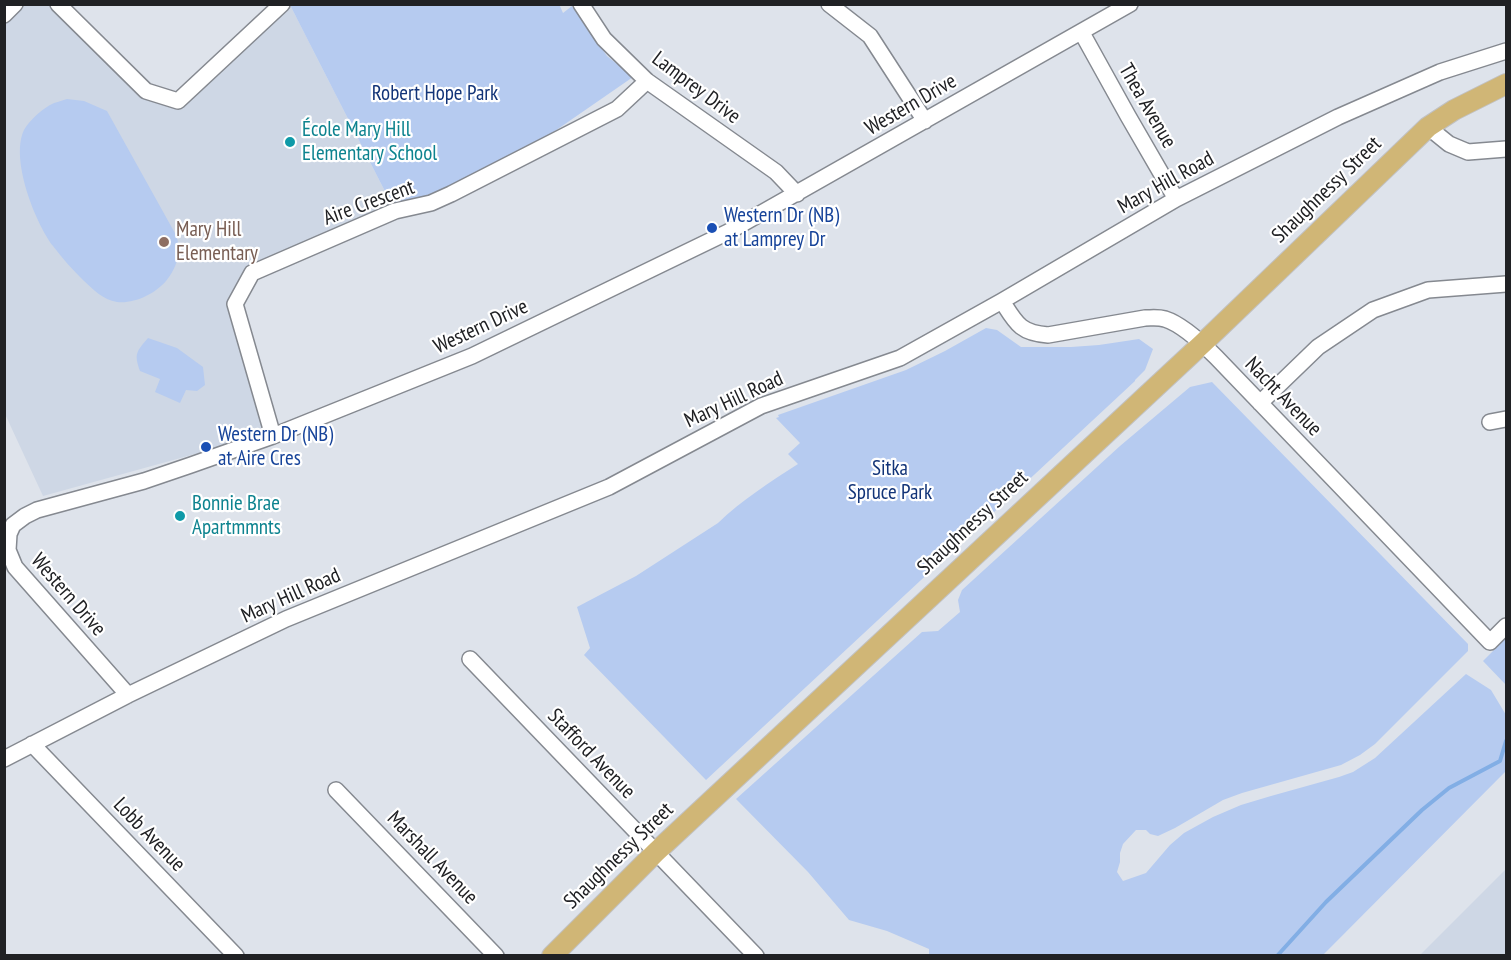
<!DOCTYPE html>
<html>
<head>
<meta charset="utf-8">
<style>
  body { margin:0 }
  #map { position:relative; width:1511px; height:960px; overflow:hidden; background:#dee3eb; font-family:"PT Sans Narrow",sans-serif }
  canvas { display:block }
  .frame { position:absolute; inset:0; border:6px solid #202124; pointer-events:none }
</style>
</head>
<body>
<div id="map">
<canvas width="1511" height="960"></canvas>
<div class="frame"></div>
</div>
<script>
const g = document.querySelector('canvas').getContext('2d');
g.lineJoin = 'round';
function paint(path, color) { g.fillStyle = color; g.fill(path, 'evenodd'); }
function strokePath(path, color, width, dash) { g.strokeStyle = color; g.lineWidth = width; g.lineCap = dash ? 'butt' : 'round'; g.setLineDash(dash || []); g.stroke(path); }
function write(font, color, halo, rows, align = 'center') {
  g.font = font + ' "PT Sans Narrow",sans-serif'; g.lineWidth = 4.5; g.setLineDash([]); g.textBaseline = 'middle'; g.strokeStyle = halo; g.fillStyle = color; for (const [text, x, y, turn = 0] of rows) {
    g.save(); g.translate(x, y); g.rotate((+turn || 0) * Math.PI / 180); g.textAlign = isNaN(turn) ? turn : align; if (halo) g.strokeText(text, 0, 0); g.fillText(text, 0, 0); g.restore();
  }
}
paint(new Path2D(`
  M15 5H58L146 91 178 101 282 5H290L395 211 252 273 235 304 271 433 43 496 5 414 4 15Z
  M1506 869V955H1420Z`), '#ced7e5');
paint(new Path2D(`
  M559 4 563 13 572 6 607 56 633 77 552 133 555 141 395 211 290 5Z
  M67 99 84 101 107 111 176 235C182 251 177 268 166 281 155 294 134 304 117 302 103 300 93 289 83 280 72 269 62 258 53 246 35 222 10 159 24 130 29 121 41 110 50 105 55 102 62 101 67 99Z
  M986 328 997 330 1021 347H1071L1099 345 1139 339 1153 349 1145 370 1135 380V381L706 780 584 655 590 648 577 607 636 576 718 523C742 500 770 482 798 464L788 454 800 443 776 418 779 417 778 415 906 370 945 351Z
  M148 338 177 348 203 367 205 385 197 391 186 390 180 403 155 392 160 379 140 371C134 354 136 352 148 338Z
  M1212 382 1468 644V651L1375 744 1360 755 1341 765 1242 793 1223 800 1175 828 1158 836 1150 834 1146 830H1136L1123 844 1120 853V862L1117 872 1123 881 1146 873 1170 845 1184 833 1213 817 1241 805 1271 796 1339 777 1353 772 1375 758 1466 674 1491 690 1506 715V771L1323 955H929V949L887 931 849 920 808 872 736 799 922 632 938 631 960 612 958 600 962 590 1120 446 1190 387Z
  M1506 638V685L1483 661Z`), '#b6cbf0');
strokePath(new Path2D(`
  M1277 956 1326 902 1422 810 1449 788 1500 761 1506 741`), '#82aee5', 4);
const minor = new Path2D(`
  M58 4 146 91 178 101 282 4
  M581 4 604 39 647 81 776 172 797 194
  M829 4 870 36 925 121
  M4 15 15 4
  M1082 33 1128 116 1176 199
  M1428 127 1449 144 1468 152 1506 149
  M1002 301C1016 323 1020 333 1048 335L1145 318C1152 318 1158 317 1165 319 1181 324 1204 345 1216 357L1490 642 1506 626
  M1260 403 1318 347 1373 310 1428 290 1506 284
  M1490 422 1506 419
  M273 436 235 304 252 273 395 211 431 203 451 194 617 109 647 81
  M470 659 756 956
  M128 695 15 567 8 550 9 534 13 525 25 516 37 510 144 481 191 465 273 436 472 356 728 232 1130 4
  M32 744 236 956
  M4 759 128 695 286 619 609 487 761 406 900 358 1002 301 1176 199 1338 117 1440 72 1506 51
  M336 790 496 956`);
const major = new Path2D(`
  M552 956 656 852 1202 344 1428 127 1454 110 1506 84`);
strokePath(minor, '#858990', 18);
strokePath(major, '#c1c1c2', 22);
strokePath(minor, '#fff', 15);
strokePath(major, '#d0b676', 20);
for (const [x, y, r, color] of [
  [290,142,6,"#0f9aa8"],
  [712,228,6,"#1a4fb4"],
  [164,242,6,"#8d6e63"],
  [206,447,6,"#1a4fb4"],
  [180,516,6,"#0f9aa8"]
]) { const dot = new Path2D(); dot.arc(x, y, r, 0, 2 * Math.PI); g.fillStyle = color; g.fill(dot); strokePath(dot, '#fff', 2); }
write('21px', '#202124', '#fff', [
  ["Lamprey Drive",696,88,37],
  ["Western Drive",911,105,-30],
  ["Thea Avenue",1147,106,60],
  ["Mary Hill Road",1166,183,-29],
  ["Shaughnessy Street",1327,190,-44],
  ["Aire Crescent",369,203,-20],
  ["Western Drive",481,327,-25],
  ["Nacht Avenue",1283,397,46],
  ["Mary Hill Road",734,400,-25],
  ["Shaughnessy Street",973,523,-43],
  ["Western Drive",68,595,49],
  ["Mary Hill Road",291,596,-24],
  ["Stafford Avenue",591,754,46],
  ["Lobb Avenue",149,835,46],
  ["Shaughnessy Street",619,856,-44],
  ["Marshall Avenue",432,858,46]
]);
write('21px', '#123478', '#fff', [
  ["Robert Hope Park",435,94],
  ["Sitka",890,469],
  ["Spruce Park",890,493]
]);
write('21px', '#0d838f', '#fff', [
  ["École Mary Hill",302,130],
  ["Elementary School",302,154],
  ["Bonnie Brae",192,504],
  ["Apartmmnts",192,528]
], 'left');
write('21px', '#164399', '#fff', [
  ["Western Dr (NB)",724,216],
  ["at Lamprey Dr",724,240],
  ["Western Dr (NB)",218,435],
  ["at Aire Cres",218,459]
], 'left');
write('21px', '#785e54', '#fff', [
  ["Mary Hill",176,230],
  ["Elementary",176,254]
], 'left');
</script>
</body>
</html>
